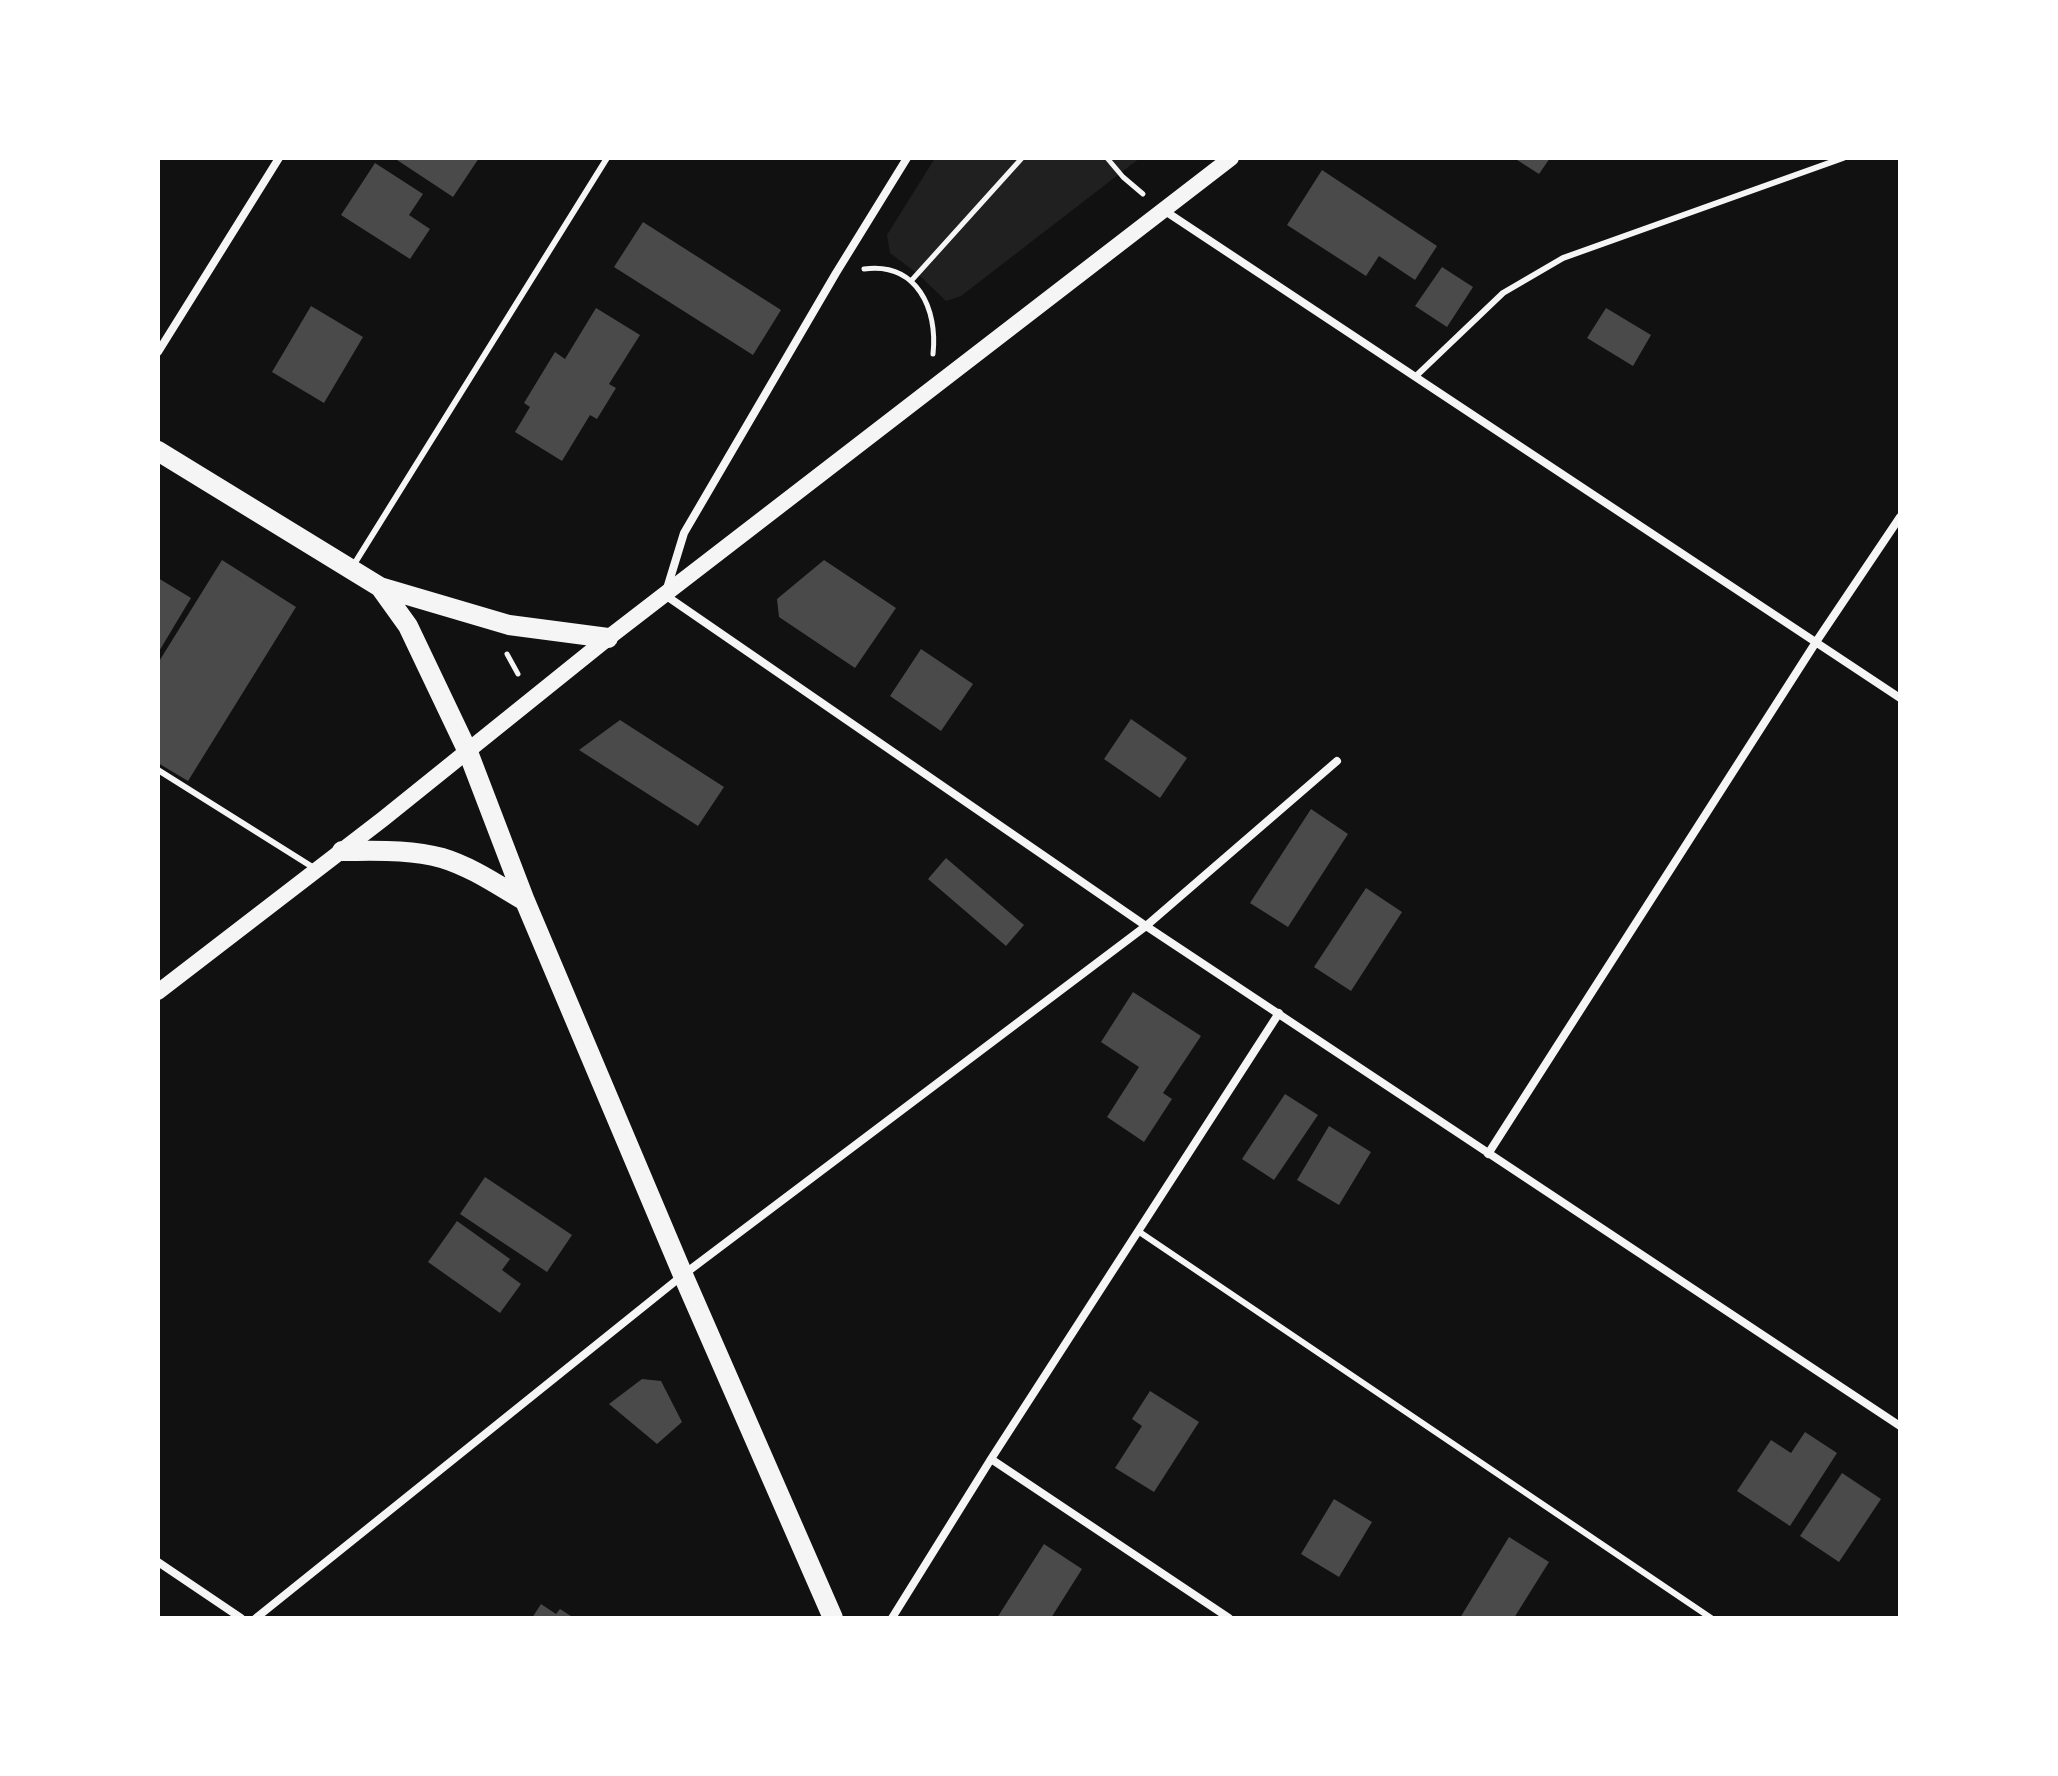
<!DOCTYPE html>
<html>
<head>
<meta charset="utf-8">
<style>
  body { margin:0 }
  #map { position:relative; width:2058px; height:1776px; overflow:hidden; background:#111; font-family:Karla,sans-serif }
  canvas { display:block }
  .frame { position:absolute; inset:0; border:160px solid #fff; pointer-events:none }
</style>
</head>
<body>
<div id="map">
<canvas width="2058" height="1776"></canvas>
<div class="frame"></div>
</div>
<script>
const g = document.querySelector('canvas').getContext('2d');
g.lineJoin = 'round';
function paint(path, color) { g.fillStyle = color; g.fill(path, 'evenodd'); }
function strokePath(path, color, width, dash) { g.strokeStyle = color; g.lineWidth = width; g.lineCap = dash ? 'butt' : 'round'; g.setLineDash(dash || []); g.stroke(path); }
paint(new Path2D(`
  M935 158H1140L961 296 946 301 918 274 890 253 887 235Z`), '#202020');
paint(new Path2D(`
  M394 158H479L453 197Z
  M1514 158H1550L1539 174Z
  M375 163 423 194 409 215 430 229 410 259 341 215Z
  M1322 170 1437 246 1415 280 1379 256 1366 276 1287 225Z
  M643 222 781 310 753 355 614 267Z
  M1442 267 1473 287 1447 327 1415 306Z
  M311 306 363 337 324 403 272 372Z
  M596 308 640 335 609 384 616 388 597 419 590 415 562 461 515 432 530 407 524 403 555 352 565 359Z
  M1606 308 1651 335 1633 366 1587 338Z
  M222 560 296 607 188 781 158 763V663Z
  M824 560 896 608 855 668 779 617 777 599Z
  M158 578 191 598 158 653Z
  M921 649 973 684 941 731 890 696Z
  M1131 719 1187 758 1160 798 1104 759Z
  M620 720 724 787 698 826 579 750Z
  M1311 809 1348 834 1288 927 1250 903Z
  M946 858 1024 925 1006 946 928 879Z
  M1366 888 1402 912 1351 991 1314 967Z
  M1133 992 1201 1036 1163 1093 1172 1099 1144 1142 1107 1117 1139 1067 1101 1042Z
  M1285 1094 1318 1115 1274 1180 1242 1159Z
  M1329 1126 1371 1152 1339 1205 1297 1180Z
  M485 1177 572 1235 547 1272 460 1214Z
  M457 1221 510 1259 502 1270 521 1284 500 1313 428 1262Z
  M642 1379 661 1381 682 1422 657 1444 609 1404Z
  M1150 1391 1199 1422 1154 1492 1115 1468 1142 1426 1132 1419Z
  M1805 1432 1837 1453 1790 1526 1737 1491 1771 1440 1791 1453Z
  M1842 1473 1881 1499 1839 1562 1800 1536Z
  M1334 1499 1372 1522 1339 1577 1301 1554Z
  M1509 1537 1549 1562 1514 1618H1460Z
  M1044 1544 1082 1569 1051 1618H997Z
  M541 1604 556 1614 560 1609 574 1618H532Z`), '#4a4a4a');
strokePath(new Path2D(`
  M1107 158 1123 177 1143 194
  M864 269C917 262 938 309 933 354
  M911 281 1022 158
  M507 654 518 674`), '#f5f5f5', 5);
strokePath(new Path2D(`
  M1415 377 1503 293 1563 258 1843 158
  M353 566 607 158
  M158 770 314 868
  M1138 1231 1711 1618`), '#f5f5f5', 6);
strokePath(new Path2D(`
  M907 158 836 273 684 533 665 595 1146 926 1900 1426
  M1165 211 1900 698
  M158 352 279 158
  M1488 1154 1816 642 1900 517
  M991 1459 1229 1618
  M158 1562 241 1618
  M256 1618 683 1275 1146 926 1337 761
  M892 1618 991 1459 1279 1013`), '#f5f5f5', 8);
strokePath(new Path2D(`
  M158 992 383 819 608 638 1231 158`), '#f5f5f5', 16);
strokePath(new Path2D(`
  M158 451 380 587 408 626 468 752 525 901 683 1275 833 1618
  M380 587 509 625 608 638
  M342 851C374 851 410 849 442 858 472 867 499 886 525 901`), '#f5f5f5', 20);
</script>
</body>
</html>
